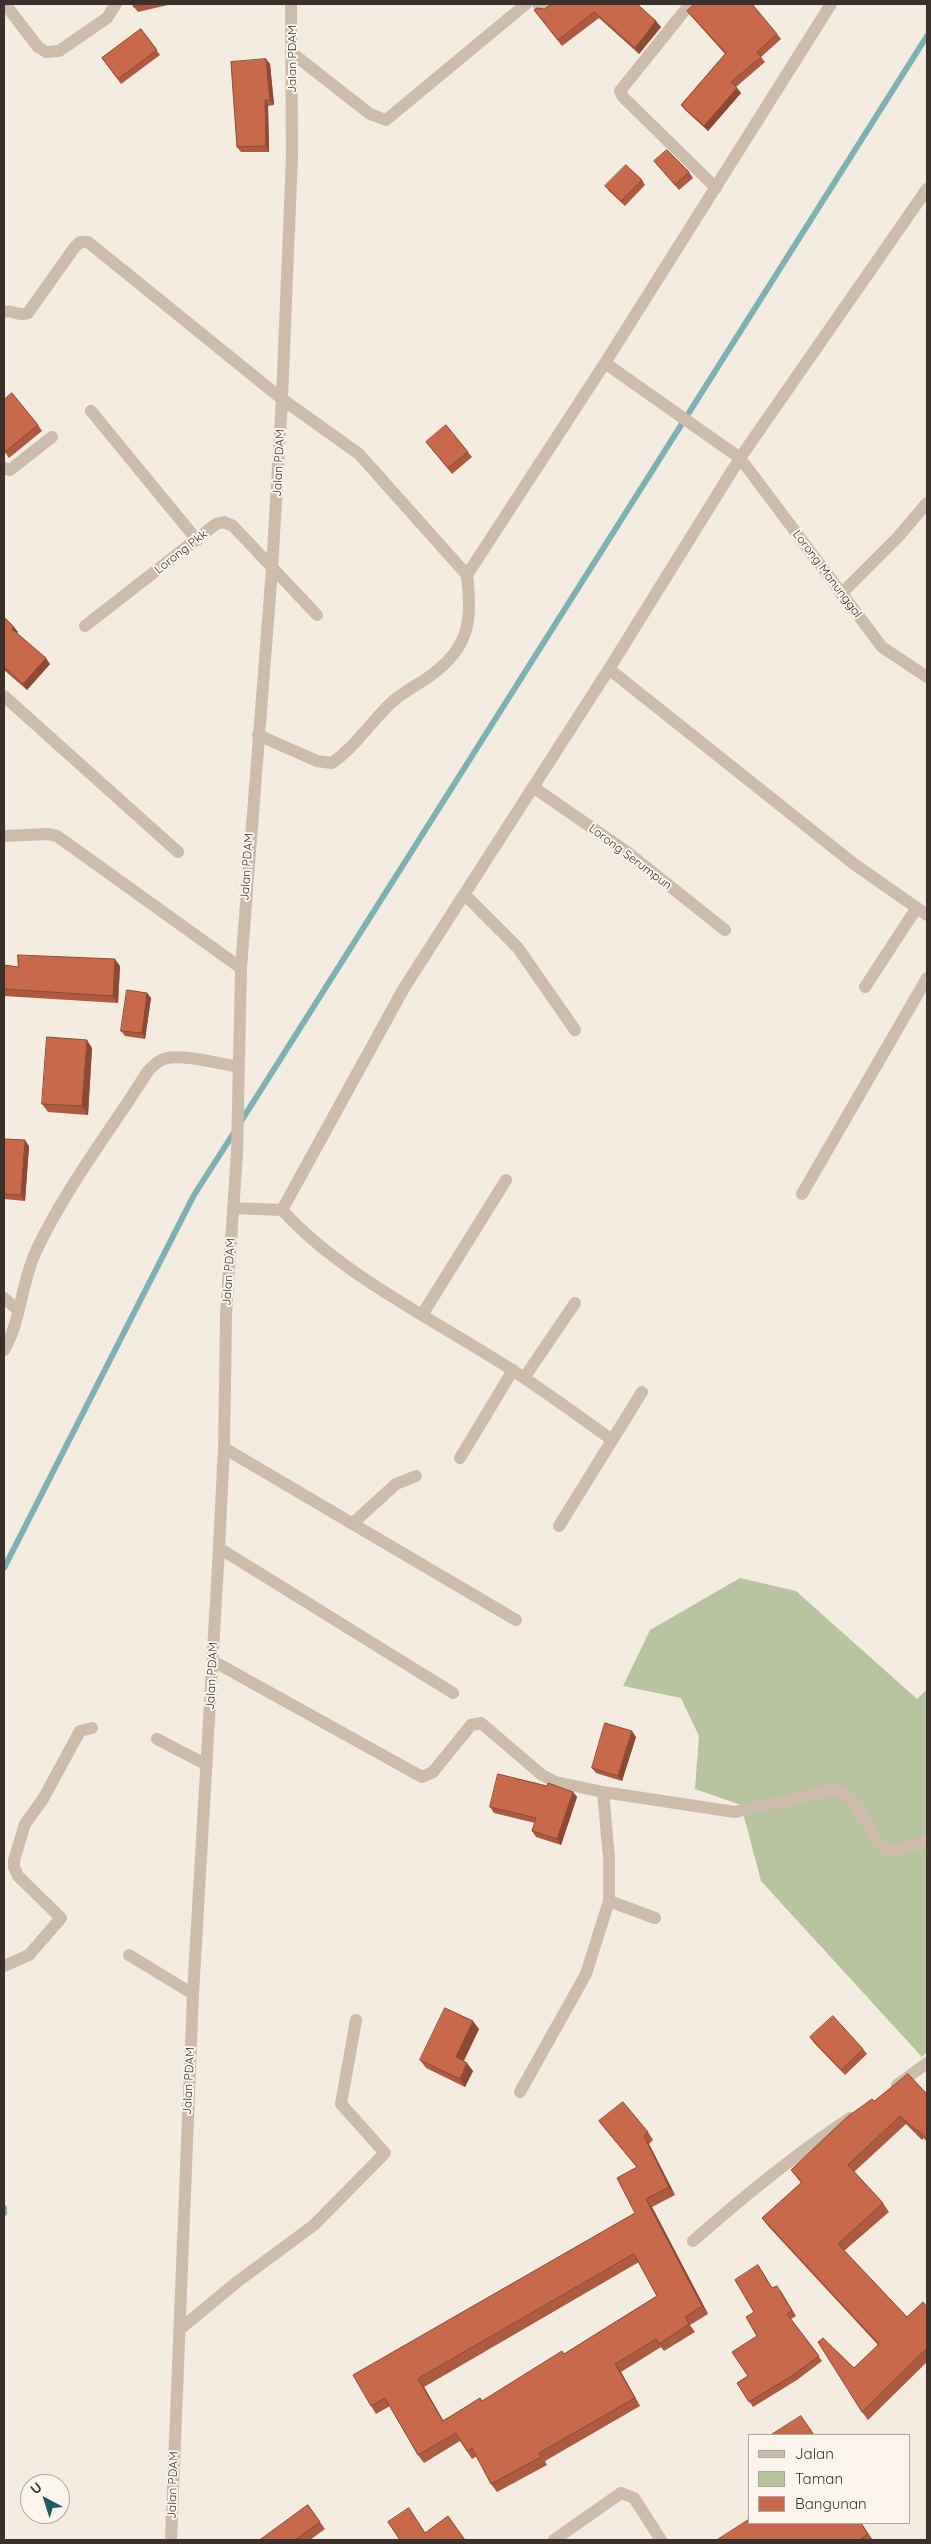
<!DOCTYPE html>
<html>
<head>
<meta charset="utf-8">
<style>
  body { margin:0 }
  #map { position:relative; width:931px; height:2544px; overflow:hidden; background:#f4ebe1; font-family:Quicksand,sans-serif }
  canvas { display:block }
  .frame { position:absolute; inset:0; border:5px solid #3b302b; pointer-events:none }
  .legend { position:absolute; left:748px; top:2434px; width:162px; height:90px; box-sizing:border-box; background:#fbf5ee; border:1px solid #aea6a0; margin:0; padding:6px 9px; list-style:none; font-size:15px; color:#3b302b }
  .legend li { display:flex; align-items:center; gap:10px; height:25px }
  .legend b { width:25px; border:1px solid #aea6a0 }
  .north { position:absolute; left:20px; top:2474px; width:50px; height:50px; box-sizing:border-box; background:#fbf5ee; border:1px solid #aea6a0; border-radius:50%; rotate:320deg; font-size:14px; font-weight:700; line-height:20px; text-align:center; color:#3b302b }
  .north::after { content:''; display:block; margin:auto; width:18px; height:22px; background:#1f5a5e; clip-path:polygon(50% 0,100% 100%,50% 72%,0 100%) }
</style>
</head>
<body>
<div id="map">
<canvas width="931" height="2544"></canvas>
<div class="frame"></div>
<ul class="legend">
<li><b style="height:6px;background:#cdbbac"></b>Jalan</li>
<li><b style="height:14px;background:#b8c4a0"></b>Taman</li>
<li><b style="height:14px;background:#c8694b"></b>Bangunan</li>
</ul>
<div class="north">U</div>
</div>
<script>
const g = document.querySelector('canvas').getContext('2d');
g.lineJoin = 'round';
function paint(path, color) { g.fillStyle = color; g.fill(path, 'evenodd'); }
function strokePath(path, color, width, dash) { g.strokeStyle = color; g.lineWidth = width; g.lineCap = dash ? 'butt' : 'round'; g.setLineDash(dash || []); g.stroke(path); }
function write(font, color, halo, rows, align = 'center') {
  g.font = font + ' Quicksand,sans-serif'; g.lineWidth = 4; g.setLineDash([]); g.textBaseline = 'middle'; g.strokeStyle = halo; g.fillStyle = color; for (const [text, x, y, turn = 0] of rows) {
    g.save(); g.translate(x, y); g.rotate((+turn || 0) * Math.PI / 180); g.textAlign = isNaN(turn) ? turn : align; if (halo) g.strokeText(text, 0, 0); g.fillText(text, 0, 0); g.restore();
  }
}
paint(new Path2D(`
  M740 1578 796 1591 917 1699 927 1689V2052L922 2057 761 1881 741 1805 695 1789 699 1736 681 1698 623 1686 650 1630Z`), '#b8c4a0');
strokePath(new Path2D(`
  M240 1123 927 36
  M4 1568 194 1195 235 1131
  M4 2208V2213`), '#7fb0b2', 6);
strokePath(new Path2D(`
  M5 4 38 47 46 52 59 51 107 18 116 4
  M538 4 547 7 551 4
  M690 4 620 91 623 97 716 188
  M292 53 370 114 386 120 526 4
  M4 312C12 309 19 317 28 313L74 248 80 242H88L282 399 359 454 467 575 605 363 831 4
  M605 363 740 458 882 647 927 677
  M91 411 197 540
  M4 468 10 470 52 437
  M841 594 897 538 927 503
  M85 626 216 524 224 522 233 526 317 615
  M609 669 854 864 927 915
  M4 696 178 852
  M258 735 317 761 332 763C356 746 369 724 390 704 403 691 421 684 434 673 471 645 472 617 467 575
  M533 787 627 852 725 930
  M4 836 47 834 57 836 241 968
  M465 895 518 948 575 1030
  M865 987 916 909
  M802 1194 927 978
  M233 1208 282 1210 404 988 609 669 740 458 927 189
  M282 1210C342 1276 437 1321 512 1370 546 1392 579 1416 612 1440
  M4 1298 18 1310
  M422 1315 506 1180
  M4 1350C22 1319 21 1281 37 1249 67 1186 111 1130 148 1071 153 1066 157 1061 164 1059 180 1053 221 1064 239 1067
  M524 1378 575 1303
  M224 1448 516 1620
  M460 1458 513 1370
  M352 1524 396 1484 416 1476
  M559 1526 642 1392
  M219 1548 453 1693
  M213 1661 422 1777 433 1772 471 1725 481 1723 542 1775 556 1782 603 1792 735 1812 834 1790C860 1796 867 1834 886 1850L892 1851 927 1841
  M157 1739 207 1765
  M609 1901 655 1918
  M129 1955 193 1994
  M4 1966 29 1955 61 1918 18 1876 14 1867V1860L25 1824 43 1799 80 1731 92 1728
  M897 2085 927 2063
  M520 2092 586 1974 609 1901V1858L603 1792
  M693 2241C743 2197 794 2155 850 2118
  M180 2329 237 2282 314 2225 385 2153 341 2104 356 2020
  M171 2540 193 1994 219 1548 224 1448 226 1314 237 1153 241 968 272 569 282 399 292 156 291 4
  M554 2540 621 2493 634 2498 661 2540`), '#cdbbac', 12);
paint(new Path2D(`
  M133 4H172L138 12 134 7Z
  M637 4 661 27 639 54 599 18 562 46 534 10Z
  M687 11 777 34 781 39 761 57 765 62 736 87 741 93 708 131 685 110 681 105 725 54 691 16Z
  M141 29 160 55 121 84 102 58Z
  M266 59 270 64 274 105 268 106 269 152H241L237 147Z
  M654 161 689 172 693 178 679 190Z
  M642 180 645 185 625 206 609 191 605 186Z
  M4 400 38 425 42 431 9 458 4 451Z
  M426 442 468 452 472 457 452 474Z
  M4 617 18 632 17 633 50 664 27 690 4 670Z
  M4 965 18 967 120 966 118 1003 4 996Z
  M147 993 151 998 145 1039 125 1036 121 1031Z
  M92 1048 88 1115 48 1112 42 1104Z
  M4 1139 29 1146 25 1201 4 1199Z
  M636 1737 622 1781 596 1773 592 1768Z
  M547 1786 573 1792 577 1797 561 1845 536 1837 532 1831 535 1823 494 1813 490 1807Z
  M479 2029 464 2061 473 2071 465 2087 426 2068 420 2060Z
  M810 2037 863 2049 867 2054 845 2075 814 2043Z
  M927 2094V2142L924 2138 922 2140 906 2124 854 2172 883 2203 889 2212 844 2251 907 2317 927 2307V2362L868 2420 862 2412 854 2368 878 2345 768 2226 762 2218 801 2183 791 2170 874 2101Z
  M599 2121 648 2132 653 2140 649 2144 675 2195 652 2207 708 2314 690 2325 695 2332 664 2351 661 2347 621 2372 640 2406 545 2461 547 2465 497 2492 491 2484 477 2456 472 2459 460 2441 424 2463 418 2455 390 2406 376 2414 371 2406 635 2213 637 2167 605 2129ZM639 2262 657 2296 564 2354 482 2401 443 2420 424 2387Z
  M762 2271 772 2288 781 2291 796 2316 791 2319 822 2361 797 2380 753 2407 737 2383 748 2376 757 2336 754 2312Z
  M308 2505 325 2529 310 2540H260Z
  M861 2523 873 2540H717Z`), '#ac5a40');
paint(new Path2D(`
  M656 21 661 27 639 54 635 48Z
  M266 59 270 64 274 105 270 100Z
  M737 88 741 93 708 131 704 126Z
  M265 100 268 106 269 152 266 146Z
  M14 627 18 632 16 634 12 629Z
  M46 658 50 664 27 690 23 684Z
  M115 959 120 966 118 1003 113 996Z
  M147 993 151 998 145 1039 142 1033Z
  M87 1040 92 1048 88 1115 82 1106Z
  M25 1140 29 1146 25 1201 21 1195Z
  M632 1731 636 1737 622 1781 618 1776Z
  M573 1792 577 1797 561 1845 557 1839Z
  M473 2021 479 2029 461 2065 456 2057Z
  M467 2063 473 2071 465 2087 460 2079Z
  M644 2136 649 2144 675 2195 669 2187Z
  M646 2199 652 2207 708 2314 702 2306Z
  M615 2364 621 2372 640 2406 635 2398Z
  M418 2379 424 2387 448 2429 443 2421Z`), '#8c4a34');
const building = new Path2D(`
  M133 4H146L134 7Z
  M552 4H637L656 21 635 48 594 12 558 40 534 10 537 8 544 9Z
  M695 4H752L777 34 757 52 761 57 731 82 737 88 704 126 681 105 726 53 687 11Z
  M141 29 157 50 118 79 102 58Z
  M266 59 270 100H265L266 146 237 147 231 62Z
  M667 150 689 172 675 185 654 161Z
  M626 165 642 180 621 201 605 186Z
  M12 393 38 425 5 452 4 450V400Z
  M446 425 468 452 448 468 426 442Z
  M4 617 14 627 12 629 46 658 23 684 4 667Z
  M18 955 115 959 113 996 4 989V965L18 967Z
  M127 990 147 993 142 1033 121 1031Z
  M47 1037 87 1040 82 1106 42 1104Z
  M4 1139 25 1140 21 1195 4 1194Z
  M605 1723 632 1731 618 1776 592 1768Z
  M498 1774 547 1786 548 1783 573 1792 557 1839 532 1831 536 1818 490 1807Z
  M445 2008 473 2021 456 2057 467 2063 460 2079 420 2060Z
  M833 2016 863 2049 841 2070 810 2037Z
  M908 2074 927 2094V2140L918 2130 917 2131 900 2116 848 2165 883 2203 838 2244 907 2317 923 2302 927 2307V2348L862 2412 818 2342 823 2338 854 2368 879 2344 762 2218 802 2182 791 2170 847 2117 872 2099 874 2101Z
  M623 2102 648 2132 644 2136 669 2187 646 2199 702 2306 685 2317 689 2324 659 2344 656 2339 615 2364 635 2398 539 2453 541 2457 491 2484 472 2448 467 2451 456 2433 418 2455 385 2398 371 2406 353 2375 635 2213 617 2178 637 2167 599 2121ZM634 2254 657 2296 564 2354 562 2351 482 2401 480 2398 443 2421 418 2379Z
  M758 2265 772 2288 777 2286 792 2311 787 2314 819 2356 793 2375 749 2402 737 2383 748 2376 732 2352 757 2336 746 2317 754 2312 735 2280Z
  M801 2416 814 2435H771Z
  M308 2505 320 2522 295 2540H260Z
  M409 2508 425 2533 448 2516 465 2540H400L388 2522Z
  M750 2519V2523H861L868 2534 859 2540H717Z`);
paint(building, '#c8694b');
strokePath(building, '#8c4a34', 1);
write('12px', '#3b302b', '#fbf5ee', [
  ["Jalan PDAM",292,59,-90],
  ["Jalan PDAM",279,463,-87],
  ["Lorong Pkk",181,552,-38],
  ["Lorong Manunggal",827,574,53],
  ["Lorong Serumpun",630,857,37],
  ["Jalan PDAM",247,867,-86],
  ["Jalan PDAM",229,1272,-86],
  ["Jalan PDAM",212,1676,-87],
  ["Jalan PDAM",189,2081,-87],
  ["Jalan PDAM",173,2485,-88]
]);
</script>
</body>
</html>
